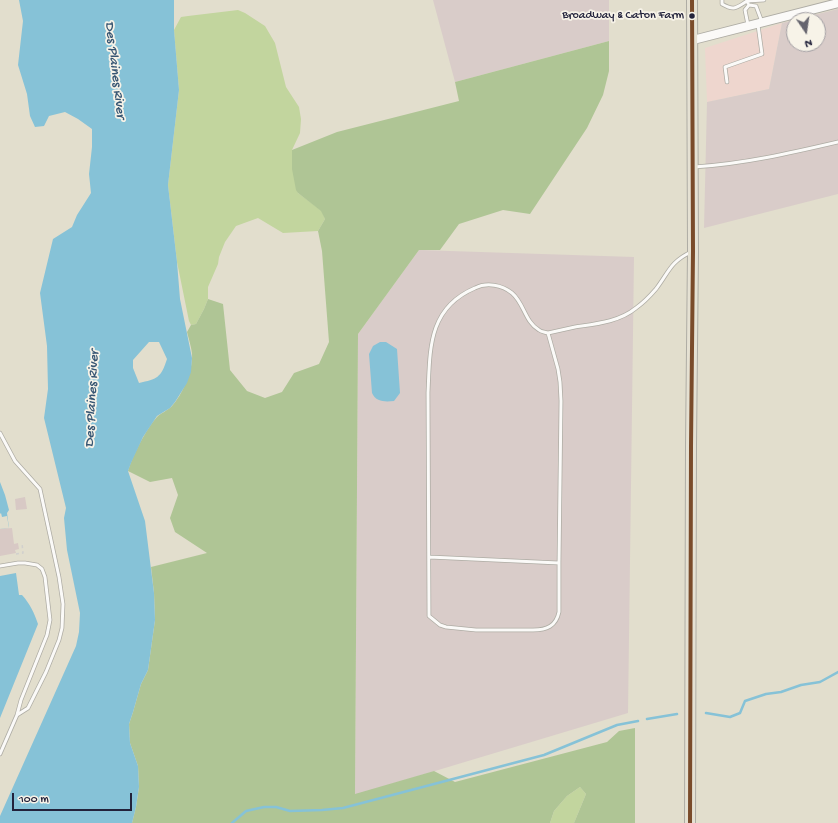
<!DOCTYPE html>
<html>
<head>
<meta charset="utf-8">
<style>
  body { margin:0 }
  #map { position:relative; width:838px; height:823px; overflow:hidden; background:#e2decd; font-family:"Gochi Hand",sans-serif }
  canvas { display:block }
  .north { position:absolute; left:786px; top:12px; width:40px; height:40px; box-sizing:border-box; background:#f7f3e8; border:1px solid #a29fa3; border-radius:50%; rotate:167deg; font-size:11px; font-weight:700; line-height:16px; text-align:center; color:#22223b }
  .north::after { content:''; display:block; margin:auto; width:14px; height:18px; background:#65646e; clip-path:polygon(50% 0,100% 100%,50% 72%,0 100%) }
  .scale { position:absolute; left:12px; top:793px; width:120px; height:18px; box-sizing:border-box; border:2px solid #22223b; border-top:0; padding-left:5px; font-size:12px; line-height:14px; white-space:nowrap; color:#22223b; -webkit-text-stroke:3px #f7f3e8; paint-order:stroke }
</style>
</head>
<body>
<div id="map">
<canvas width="838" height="823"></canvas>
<div class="north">N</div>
<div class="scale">100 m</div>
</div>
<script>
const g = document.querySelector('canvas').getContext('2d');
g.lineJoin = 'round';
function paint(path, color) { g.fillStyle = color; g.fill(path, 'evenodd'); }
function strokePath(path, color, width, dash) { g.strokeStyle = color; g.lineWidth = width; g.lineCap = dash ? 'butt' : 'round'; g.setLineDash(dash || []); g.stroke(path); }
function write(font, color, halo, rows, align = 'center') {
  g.font = font + ' "Gochi Hand",sans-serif'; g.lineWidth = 3.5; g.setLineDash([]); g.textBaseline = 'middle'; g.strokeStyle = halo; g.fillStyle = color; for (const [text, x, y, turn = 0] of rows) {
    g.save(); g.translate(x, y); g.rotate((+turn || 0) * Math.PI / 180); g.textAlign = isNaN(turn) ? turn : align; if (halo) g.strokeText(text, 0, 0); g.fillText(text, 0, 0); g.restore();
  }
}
paint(new Path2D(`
  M782 23 769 89 707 102 705 48Z`), '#eed6ce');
paint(new Path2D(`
  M433 0H609V41L455 82Z
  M838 9V194L704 228 707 102 769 89 782 23 794 20V44H818V20H794Z
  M419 250 634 257 628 713 355 795 358 334Z`), '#d9ccc9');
paint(new Path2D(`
  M238 10 245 13 265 26 275 43 286 87 299 107 301 119 300 133 292 150 298 193 322 211 325 219 318 231 283 233 258 218 236 226 225 242 219 257 218 264 208 287V299L204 309 196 324 191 325 189 321 177 262 168 185 179 90 174 30 181 17 188 16Z
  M580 787 586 794 574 823H550L554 811 567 796Z`), '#c2d59e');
paint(new Path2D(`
  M609 41V71L603 95 587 128 530 214 503 210 459 224 440 250H419L358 334 355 794 434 771 455 782 607 742 619 731 635 728V823H574L586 794 580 787 567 796 554 811 550 823H132L136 807 139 787 138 766 130 743 129 724 133 712 141 684 148 670 155 620 154 593 151 567 207 553 175 532 170 518 178 495 172 478 150 482 128 471C133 455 146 429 157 417 161 413 167 411 172 406 182 395 191 374 192 359 193 352 189 340 187 332L191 325 196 324 204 309 208 299 223 304 230 370 247 391 265 398 282 392 294 373 319 364 329 342 322 251 318 231 325 219 321 211 298 193 296 190 292 169V150L337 132 459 101 455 82Z`), '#afc595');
paint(new Path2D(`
  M19 0H174V30L179 90 168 185 177 262 180 299 192 358 191 372 187 383 175 402 170 408 157 416 143 437 131 463 128 471 145 521 154 593 155 620 148 670 141 684 133 712 129 724 130 743 138 766 139 787 136 807 132 823H0V816L76 646 79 632 80 613 67 550 64 518 66 508 44 418 48 389 47 346 40 293 53 239 72 227 77 215 91 193 89 174 92 147V129L78 119 65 112 49 116 44 126 35 127 30 116 27 94 18 65 23 21ZM149 342H159L167 359C161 378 157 379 139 383L133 368V360Z
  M380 342H386L397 349 400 393 394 401C385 402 376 402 372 393L369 354 373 346Z
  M0 482 5 495 9 510 7 513 9 528 0 529Z
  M16 573 19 595H22C30 604 34 612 38 624L0 718V576Z`), '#86c2d7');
paint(new Path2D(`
  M1 513 2 517 7 516 9 528 0 529V514Z`), '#e2decd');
strokePath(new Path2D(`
  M706 713 730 717 740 713 745 701 766 694 781 692 801 685 820 682 838 672
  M647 719 677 714
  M232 823 246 811 264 807H276L290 811 322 810 343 808 544 755 617 725 638 721`), '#86c2d7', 2.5);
paint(new Path2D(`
  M25 497 27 509 16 510 15 499Z
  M12 528 14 544 18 543 19 549 15 550 16 553 0 556V529Z`), '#d8c9c5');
const service = new Path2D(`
  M722 0V4C734 11 736 8 747 1V0
  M748 3 747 1 764 0
  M749 5 756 6 762 22
  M748 25 745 10 749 5
  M727 82 725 67 762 54 758 25
  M694 167C743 164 791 153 838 142
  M548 333C545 332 541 332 539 330 525 322 524 303 512 293 502 285 487 282 475 288 428 308 430 349 428 393L429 616 440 625 446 627 476 630H533C547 630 556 626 559 612V563L561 401 560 382 558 369 548 333C557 331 566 329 575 327 595 324 619 322 636 308 643 303 650 296 656 289 669 272 670 262 691 252
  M0 433 15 461 40 489 59 577 63 604 62 628 59 640 46 672 28 708 17 715 0 754
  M429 557 559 563
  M0 566 18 563H25L37 565 42 569 45 577 50 620 47 635 21 700 17 715`);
const tertiary = new Path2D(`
  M693 40 838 3`);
const primary = new Path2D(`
  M690 823 691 446 693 251 692 0`);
strokePath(service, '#aeaca4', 4.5);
strokePath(tertiary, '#aeaca4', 10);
strokePath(primary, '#aeaca4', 12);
strokePath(new Path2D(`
  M16 554 23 553 22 543`), '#d1d0cd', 1.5, [3, 3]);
strokePath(service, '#fbfaf8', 3);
strokePath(tertiary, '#fbfaf8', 8);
strokePath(primary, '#e5e1d3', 10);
strokePath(new Path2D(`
  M690 823 691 446 693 251 692 0`), '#7a4b2a', 4);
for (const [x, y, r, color] of [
  [692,16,3.5,"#22223b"]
]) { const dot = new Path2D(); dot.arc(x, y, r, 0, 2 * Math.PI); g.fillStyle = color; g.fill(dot); strokePath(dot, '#f7f3e8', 1.5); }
write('12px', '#22223b', '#f7f3e8', [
  ["Broadway & Caton Farm",684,16]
], 'right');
write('italic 14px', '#375673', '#f7f3e8', [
  ["Des Plaines River",114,70,83],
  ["Des Plaines River",93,399,-87]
]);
</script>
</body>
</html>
